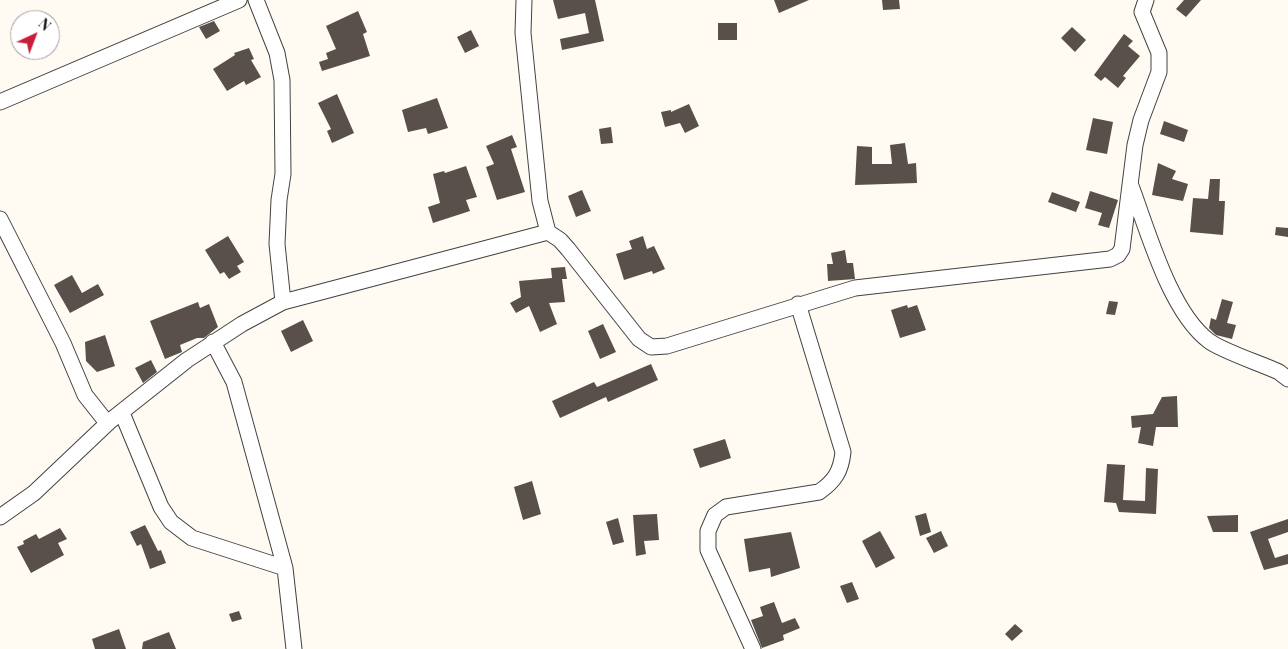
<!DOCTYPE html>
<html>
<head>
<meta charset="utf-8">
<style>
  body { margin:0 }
  #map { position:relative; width:1288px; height:649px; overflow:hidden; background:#fffbf2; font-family:"Playfair Display",serif }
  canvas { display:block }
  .north { position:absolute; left:10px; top:10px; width:50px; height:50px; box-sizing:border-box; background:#fff; border:1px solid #9f9f9f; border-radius:50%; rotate:43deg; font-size:14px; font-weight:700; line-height:20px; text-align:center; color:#0f0f0f }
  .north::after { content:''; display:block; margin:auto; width:18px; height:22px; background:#ca1d3a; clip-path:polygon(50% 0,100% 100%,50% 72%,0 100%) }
</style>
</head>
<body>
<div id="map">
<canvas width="1288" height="649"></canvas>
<div class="north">N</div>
</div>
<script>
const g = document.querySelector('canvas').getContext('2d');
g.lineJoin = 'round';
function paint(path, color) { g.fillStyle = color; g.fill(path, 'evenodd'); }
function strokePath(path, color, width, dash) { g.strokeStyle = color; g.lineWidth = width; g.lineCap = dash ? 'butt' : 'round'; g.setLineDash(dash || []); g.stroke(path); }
paint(new Path2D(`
  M553 0H595L604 41 562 50 560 39 589 33 585 13 558 19Z
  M774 0H809L779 13Z
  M882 0H899L900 9 883 10Z
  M1184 0H1201L1186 17 1176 9Z
  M358 11 367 32 363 34 370 56 322 71 319 62 328 59 326 53 336 49 326 26Z
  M214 21 220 31 206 39 199 27Z
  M718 23H737V40H718Z
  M1072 27 1086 40 1075 52 1061 38Z
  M471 30 479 46 465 53 457 37Z
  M1124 34 1133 41 1128 46 1140 56 1123 76 1126 78 1118 88 1105 77 1101 81 1094 75Z
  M249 48 254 59 251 60 261 77 246 85 244 81 227 91 213 69 235 55 234 53Z
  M337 94 354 133 332 143 327 131 331 129 318 103Z
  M437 98 448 128 428 134 426 128 408 132 402 110Z
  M689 104 699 126 685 133 680 123 665 127 661 112 671 110V112Z
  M1093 118 1113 122 1107 154 1086 150Z
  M1164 121 1188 130 1184 142 1160 134Z
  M611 127 613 143 601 144 599 129Z
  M512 135 517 147 511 149 525 192 497 200 486 167 494 164 486 146Z
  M905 143 908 164 916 163 917 183 855 185 857 146 872 147V164H892L890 145Z
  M1158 163 1176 171 1172 179 1188 184 1183 201 1152 195Z
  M466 166 477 197 466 200 470 211 433 223 428 207 440 203 433 174 444 171 445 173Z
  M1210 179H1220L1219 201H1225L1223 235 1190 232 1193 198 1208 199Z
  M582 190 591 211 576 217 568 196Z
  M1090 191 1118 200 1109 228 1098 225 1102 213 1085 208Z
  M1052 192 1080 202 1076 212 1048 202Z
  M1276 227 1288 228V237L1275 235Z
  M228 236 244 262 237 266 241 272 229 279 224 272 220 274 205 250Z
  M643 236 647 249 654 246 665 269 653 274 652 271 624 280 616 254 632 249 629 241Z
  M845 250 847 263H853L855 279 828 281 827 264H833L831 253Z
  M565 267 567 279H562L565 302 549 303 557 324 540 332 529 306 516 313 510 303 521 297 519 281 552 278 551 268Z
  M72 275 82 293 98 284 104 295 70 313 54 285Z
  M1222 299 1233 302 1227 323 1236 325 1232 339 1216 335 1209 328 1211 318 1216 320Z
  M1109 301 1118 302 1115 315 1106 314Z
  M198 302 200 308 209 304 218 327 204 338H197L180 345 182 352 165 359 150 321Z
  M907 305 908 308 917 305 926 330 900 338 891 310Z
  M303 320 313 341 291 352 281 331Z
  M603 324 616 352 600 359 588 331Z
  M105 335 115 366 97 372 86 361 85 342Z
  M151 360 157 372 143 383 135 368Z
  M651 364 658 380 608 402 606 397 560 418 552 401 594 382 597 387Z
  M1177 396 1178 427H1156L1153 446 1138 443 1141 427 1132 428 1131 416 1153 414 1162 397Z
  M725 439 731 458 700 468 693 449Z
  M1107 464 1125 465 1123 500 1145 501 1146 468 1158 469 1156 514 1119 512 1116 503 1104 502Z
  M532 481 541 514 523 520 514 487Z
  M926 513 931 532 920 536 915 516Z
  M657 514 659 540 644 541 646 554 636 556 633 515Z
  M1238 515V532H1213L1207 516Z
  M618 518 624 542 613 545 606 522Z
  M1288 519V532L1268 539 1275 558 1288 554V564L1264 570 1250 532Z
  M145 525 158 551 161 550 166 563 150 569 141 544 137 546 130 532Z
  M60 528 67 539 58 543 64 555 31 573 17 547 24 544 23 541 36 534 39 539Z
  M880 531 895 558 876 568 862 541Z
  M941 531 948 546 934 553 926 538Z
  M791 532 800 568 771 577 770 568 749 572 744 539Z
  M852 582 859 599 847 603 840 586Z
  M774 602 782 623 795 618 800 628 783 635 784 640 762 648 751 620 763 616 760 607Z
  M239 611 242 619 232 622 229 614Z
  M1015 624 1023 631 1012 641 1005 634Z
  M119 629 126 649H95L92 639Z
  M169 632 176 649H142L143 642Z`), '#594f4b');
const minor = new Path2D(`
  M256 0 277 53 282 80 283 174 279 200 277 244 283 302
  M524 0 523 33 540 201 548 232 560 240 568 249 639 339 651 347 667 346 855 288 1110 259 1118 255 1122 249 1135 145 1141 120 1159 72V53L1142 12 1146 0
  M0 102 239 0
  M1131 186C1148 231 1170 312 1209 341 1222 351 1262 364 1279 372L1288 379
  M0 219 63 343 85 395 104 419 110 421
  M213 342 234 382 285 568 294 649
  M122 413 161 507 171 522 192 538 285 568
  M0 517 34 493 110 421 187 360 242 324 283 302 548 232
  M753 649 708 550V531L715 515 726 507 819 492C835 481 841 471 843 452L798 304`);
strokePath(minor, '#424242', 17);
strokePath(minor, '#fff', 15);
</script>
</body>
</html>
